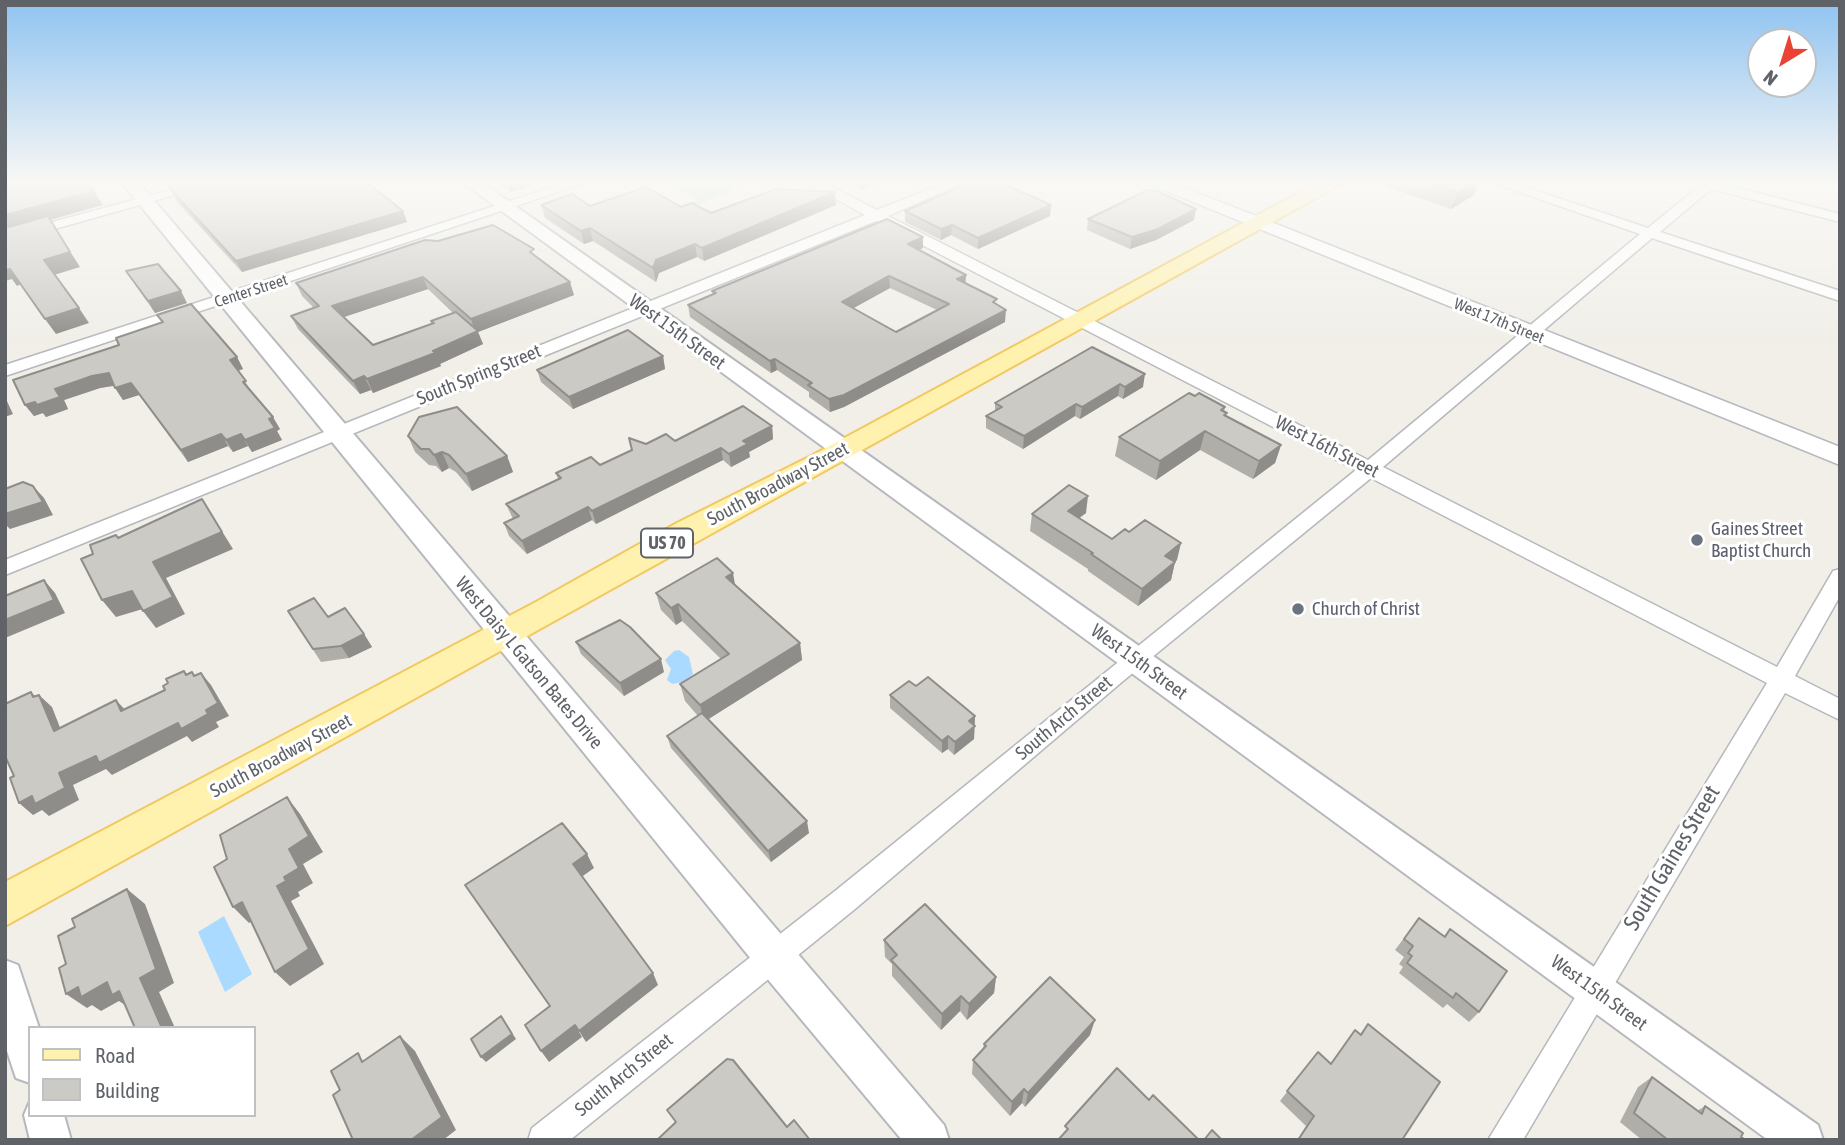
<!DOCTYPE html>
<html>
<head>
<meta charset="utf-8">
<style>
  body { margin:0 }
  #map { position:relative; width:1845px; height:1145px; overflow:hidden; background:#f1efe8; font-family:"Asap Condensed",sans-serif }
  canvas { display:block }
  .frame { position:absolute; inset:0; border:7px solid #5f6368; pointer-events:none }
  .legend { position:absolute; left:28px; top:1026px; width:228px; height:91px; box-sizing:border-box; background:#fff; border:2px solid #bfc1c3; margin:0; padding:9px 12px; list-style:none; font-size:21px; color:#5f6368 }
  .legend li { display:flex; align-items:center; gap:14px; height:35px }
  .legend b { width:35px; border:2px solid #bfc1c3 }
  .north { position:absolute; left:1747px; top:28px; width:70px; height:70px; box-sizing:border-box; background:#fff; border:2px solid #bfc1c3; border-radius:50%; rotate:218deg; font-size:19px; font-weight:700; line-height:28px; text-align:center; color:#5f6368 }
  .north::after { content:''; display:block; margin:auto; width:24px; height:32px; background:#ea4335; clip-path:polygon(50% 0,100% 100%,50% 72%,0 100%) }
</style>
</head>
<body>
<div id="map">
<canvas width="1845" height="1145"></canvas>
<div class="frame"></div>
<ul class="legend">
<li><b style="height:9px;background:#fff2af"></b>Road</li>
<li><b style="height:19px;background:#cccac5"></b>Building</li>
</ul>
<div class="north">N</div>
</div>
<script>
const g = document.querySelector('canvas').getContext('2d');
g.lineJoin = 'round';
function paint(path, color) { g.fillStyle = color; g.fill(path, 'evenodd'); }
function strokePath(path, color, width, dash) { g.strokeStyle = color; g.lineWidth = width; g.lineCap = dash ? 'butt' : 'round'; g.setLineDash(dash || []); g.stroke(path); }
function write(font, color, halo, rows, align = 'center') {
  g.font = font + ' "Asap Condensed",sans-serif'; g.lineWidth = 6; g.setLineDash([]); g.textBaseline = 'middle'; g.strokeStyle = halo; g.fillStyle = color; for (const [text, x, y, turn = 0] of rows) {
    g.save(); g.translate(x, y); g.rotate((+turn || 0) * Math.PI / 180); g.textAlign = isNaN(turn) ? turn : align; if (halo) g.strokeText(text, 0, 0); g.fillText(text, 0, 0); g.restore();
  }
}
paint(new Path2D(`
  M676 184H728L738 189 695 206 690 203 697 200 672 186Z`), '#c5e8c5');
paint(new Path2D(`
  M679 650 689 657 693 674 684 682 672 684 667 680 671 669 665 660 674 651Z
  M224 916 252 974 225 992 198 932Z`), '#aadaff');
const minor = new Path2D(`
  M192 184H214L5 243V235Z
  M562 184H582L5 376V365Z
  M809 184H826L877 210 942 184H960L888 216 1368 460 1640 234 1496 184H1516L1648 228 1702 184H1723L1840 214V222L1711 189 1660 232 1840 291V301L1652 238 1383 467 1777 667 1833 571 1840 569V596L1795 676 1840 699V720L1785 693 1523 1140H1488L1767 683 1371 478 1123 681 855 909 570 1140H528L532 1128 835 891 1356 470 876 221 5 575V560L865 215Z`);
const tertiary = new Path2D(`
  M123 184H140L944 1125 949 1140H902L760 970Z
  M465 184H484L1818 1125 1823 1140H1768Z
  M5 960 18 965 39 1028H30V1083L16 1078 5 1045Z
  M30 1101V1115H64L71 1140H30L24 1115Z`);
const secondary = new Path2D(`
  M1149 184H1175L1840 447V465Z`);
const primary = new Path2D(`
  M1315 184H1341L5 926V882L536 602 677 523 813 455Z`);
strokePath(minor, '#b5b8bc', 3);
strokePath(tertiary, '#b5b8bc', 4);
strokePath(secondary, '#b6babf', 3);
strokePath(primary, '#f2c960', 4);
paint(minor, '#fff');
paint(tertiary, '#fff');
paint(secondary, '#fff');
paint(primary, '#fff2af');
paint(new Path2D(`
  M165 184H369L403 211 407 222 242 272 177 202 170 187 168 188Z
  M500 184H535L511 192Z
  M852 184H875L862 189Z
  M1389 184H1478L1474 195 1451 209 1388 187Z
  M541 205 681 207 711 213 836 205 704 261 697 257 659 273 656 282 593 241 584 244 545 218Z
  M905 211 1050 216 978 249 951 235 941 240 905 222Z
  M1088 219 1194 220 1156 240 1130 249 1087 230Z
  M923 248 919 250 966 275 965 283 997 304 1005 322 844 407 830 412 809 397V392L777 370 771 373 690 317 688 305 713 295 712 291ZM890 288 937 310 896 332 853 308Z
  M536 257 574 295 478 332 483 344 440 364 441 366 373 393 371 390 360 394 298 329 291 316 314 308 302 296 296 283ZM428 289 453 313 431 321 432 324 373 345 344 317Z
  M126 271 187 303 155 313Z
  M157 315 237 357 243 369 238 371 252 392 280 429 277 431 282 440 252 452 248 446 233 452 228 446 188 462 139 395 123 400 114 386 100 388 64 400 68 409 46 417 43 413 34 416 25 405 119 345 162 322Z
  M1092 347 1143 387 1123 399 1118 396 1080 419 1075 416 1023 449 986 428V416L995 411V403Z
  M663 356 665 369 573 409 541 382 537 370Z
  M1225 407 1224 412 1226 415 1281 445 1275 463 1253 479 1200 450 1156 480 1115 456 1119 437Z
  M772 426 773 439 749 452 750 457 731 467 723 460 596 524 592 520 527 554 509 536 504 523 513 519 506 504 558 479 556 473 600 465 646 444Z
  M408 436 507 456 513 472 472 491 456 472 449 468 442 472 436 466 429 465 415 452Z
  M1086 513 1079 518 1112 539 1177 560 1175 562 1171 580 1138 606 1088 571V569L1030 531 1032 514Z
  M735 584 800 643 802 660 708 719 809 833 771 862 671 748 667 736 698 716 685 701 680 684 721 659 682 621 676 625 661 610 656 593Z
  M288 611 328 617 364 634 372 647 349 658 321 662Z
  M576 642 664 672 624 696 581 654Z
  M916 686 975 716 974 739 954 755 948 749 942 753 890 708V695Z
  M1419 918 1444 936 1450 929 1479 1012 1469 1022 1447 1004 1443 1008 1399 973 1403 967 1399 964 1404 957 1395 950Z
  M884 940 996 977 994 993 967 1020 960 1011 941 1030 892 976V964L885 957Z
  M1368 1024 1402 1140H1297L1306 1126 1280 1101 1318 1052 1331 1063 1355 1030 1360 1034Z
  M1090 1035 1025 1107 1022 1103 1010 1116 972 1074 973 1060 983 1049 984 1044Z
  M1652 1077 1697 1111 1705 1106 1746 1140H1642L1620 1122 1638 1087Z`), '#afaea9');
paint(new Path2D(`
  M166 184H181L168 188Z
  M509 184H535L511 192Z
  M862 184H875L862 189Z
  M1472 184H1478L1474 195 1451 209 1458 193Z
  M94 191 103 205 50 220 80 267 54 275 5 232V215Z
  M835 192 836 205 704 261 702 248Z
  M1051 205 1050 216 978 249V238Z
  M1196 209 1194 220 1156 240 1130 249 1132 237Z
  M403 211 407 222 242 272 236 261Z
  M952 225 951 235 941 240V229Z
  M590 228 593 241 584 244 581 231Z
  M923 237V248L908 255V244Z
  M695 244 697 257 659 273 656 282 653 268 656 260Z
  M5 267 10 269 21 284 17 286 12 279 5 281Z
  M966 275 965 286 957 279Z
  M889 276 890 288 843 314 842 302Z
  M423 277 428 289 338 319 332 306Z
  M570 282 574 295 478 332 483 344 440 364 441 366 373 393 367 379 475 332 471 319Z
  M181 291 187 303 155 313 148 301Z
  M79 308 89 323 56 334 45 319Z
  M1006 310 1005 322 844 407 830 412 829 399Z
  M663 356 665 369 573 409 569 397Z
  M237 357 243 369 236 371 230 360Z
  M775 359 777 370 771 373 770 361Z
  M109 373 117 385 100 388 64 400 68 409 46 417 43 413 34 416 25 405 55 389 92 376Z
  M1145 374 1143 387 1123 399 1125 387Z
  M364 376 371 390 360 394 353 381Z
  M131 383 139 395 123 400 115 388Z
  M1120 384 1118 396 1080 419 1082 407Z
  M5 397 13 414 5 417Z
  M1076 404 1075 416 1023 449 1024 436Z
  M273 417 280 429 277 431 282 440 252 452 245 440 269 419Z
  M772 426 773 439 749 452 750 457 731 467 729 454 743 441Z
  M1205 431 1200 450 1156 480 1160 461Z
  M221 434 228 446 188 462 181 450Z
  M241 434 248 446 233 452 226 440Z
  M1281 445 1275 463 1253 479 1259 461Z
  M721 448 723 460 596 524 592 511Z
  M442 452 449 468 442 472 434 455Z
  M507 456 513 472 472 491 466 474Z
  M33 486 44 498 53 515 10 529 5 524V514Z
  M1088 496 1086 513 1066 528 1068 511Z
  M202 499 233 549 166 578 185 614 156 628 143 611 153 562Z
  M588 507 592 520 527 554 522 541Z
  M1181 543 1177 560 1161 573 1165 556Z
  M1175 562 1171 580 1138 606 1142 589Z
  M733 573 736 590 726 577Z
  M44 580 55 593 65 613 5 638V620Z
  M132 591 146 608 116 617 102 600Z
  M678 604 682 621 676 625 671 608Z
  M364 634 372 647 349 658 341 646Z
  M800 643 802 660 704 722 700 705Z
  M661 659 664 672 624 696 620 683Z
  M201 673 211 685 229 716 216 722 219 727 192 742 187 736 112 775 106 769 73 785 79 800 49 816 42 810 33 815 19 803 59 773 96 756 206 710Z
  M31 692 43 704 39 695 52 707 66 743 54 731 33 697Z
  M116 700 128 713 121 711Z
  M975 716 974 739 954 755 955 742 969 721Z
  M948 736V749L942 753V741Z
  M287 797 300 814 323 852 303 864 313 883 298 892 300 896 291 901 324 964 290 986 275 972 277 886 284 877 289 849Z
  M807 821 809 833 771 862 768 851Z
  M587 854 594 868 580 878 573 864Z
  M127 889 145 904 174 983 159 992 175 1028H162L140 978Z
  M242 902 258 917 249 923 233 907Z
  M653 973 658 985 586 1042 579 1031Z
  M996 977 994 993 967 1020 969 1004Z
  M107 982 138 1005 131 1009 119 1001 101 1011 92 1005 87 1008 66 994 78 987Z
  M961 996 960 1011 941 1030 942 1014Z
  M501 1016 516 1039 486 1062 481 1057Z
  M1095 1020 1090 1035 1025 1107 1028 1093Z
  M575 1025 582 1037 549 1062 541 1051Z
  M400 1036 415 1051 456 1130 443 1140H411Z
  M1024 1089 1022 1103 1010 1116 1012 1102Z`), '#8f8d8a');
const building = new Path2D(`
  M5 184H90L94 191 5 215Z
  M179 184H369L403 211 236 261 172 191 170 187Z
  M966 184H1004L1051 205 978 238 952 225 941 229 905 211Z
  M1433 184H1472L1458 193Z
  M646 187 681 207 692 203 711 213 776 189 835 192 702 248 695 244 656 260 653 268 590 228 581 231 541 205 572 194 590 206Z
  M1148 190 1157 191 1196 209 1158 229 1132 237 1088 219Z
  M48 216 70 252 44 260 79 308 45 319 10 269 6 270 5 269V228Z
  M887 219 923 237 908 244 966 275 957 279 997 299 993 302 1006 310 844 395 829 399 808 385 812 383 775 359 770 361 688 305 716 293 712 291ZM889 276 949 304 896 332 842 302Z
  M493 225 534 249 530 252 570 282 471 319 423 277 332 306 373 345 434 323 431 321 456 312 478 331 433 351 435 353 367 379 364 376 353 381 291 316 319 306 296 283 425 240 438 241Z
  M158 264 181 291 148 301 126 271Z
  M191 304 237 357 230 360 246 381 243 382 273 417 269 419 275 428 245 440 241 434 226 440 221 434 181 450 131 383 115 388 109 373 92 376 55 389 60 397 37 405 35 402 25 405 13 380 119 345 116 338 163 322 157 315Z
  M628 330 663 356 569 397 537 370Z
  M1092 347 1145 374 1125 387 1120 384 1082 407 1076 404 1024 436 986 416 1002 407 995 403Z
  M1189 393 1195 396 1199 393 1225 407 1221 410 1227 413 1224 415 1281 445 1259 461 1205 431 1160 461 1119 437Z
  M743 406 772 426 743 441 748 444 729 454 721 448 592 511 588 507 522 541 504 523 519 516 506 504 561 478 556 473 591 457 600 465 632 450 629 438 646 444 666 434 675 441Z
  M457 407 507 456 466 474 449 455 442 452 434 455 429 449H421L408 436 419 417Z
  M23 482 33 486 43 502 5 514V489Z
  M1069 485 1088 496 1068 511 1112 539 1125 529 1129 532 1145 520 1181 543 1165 556 1175 562 1142 589 1091 554 1093 553 1032 514Z
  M202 499 222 532 153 562 173 597 143 611 132 591 102 600 81 559 93 554 90 545 116 535 118 538Z
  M717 558 733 573 726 577 800 643 700 705 680 684 729 654 678 604 671 608 656 593Z
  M44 580 54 600 5 620V596Z
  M314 598 328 617 345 608 364 634 341 646 313 649 288 611Z
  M620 620 630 627 661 659 620 683 576 642Z
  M184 671 186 675 192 672 194 676 201 673 218 703 206 710 208 714 181 729 178 723 99 763 96 756 59 773 65 788 35 804 32 796 19 803 10 778 14 776 5 756V704L31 692 33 697 39 695 54 731 116 700 121 711 165 690 163 686 168 683 166 679Z
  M928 677 975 716 969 721 975 726 955 742 948 736 942 741 890 695 909 681 916 686Z
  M702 713 807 821 768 851 667 736Z
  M287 797 309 836 289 849 299 868 284 877 286 881 277 886 309 949 275 972 242 902 233 907 214 867 227 859 220 835Z
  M562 823 587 854 573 864 653 973 579 1031 575 1025 541 1051 525 1025 550 1006 465 885Z
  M127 889 156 969 140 978 162 1028H135L119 991 112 995 107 982 81 997 78 987 66 994 59 968 66 964 58 936 75 927 72 919Z
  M925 904 996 977 969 1004 961 996 942 1014 891 960 897 955 884 940Z
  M1419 918 1445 937 1450 929 1507 971 1479 1012 1456 993 1453 998 1407 963 1412 956 1408 953 1413 946 1404 939Z
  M1050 977 1095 1020 1028 1093 1024 1089 1012 1102 973 1060 986 1046 984 1044Z
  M501 1016 512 1034 481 1057 471 1039Z
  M1368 1024 1440 1082 1402 1140H1298L1314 1116 1287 1091 1318 1052 1331 1064 1355 1030 1361 1035Z
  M400 1036 442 1117 411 1140H353L333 1095 340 1090 331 1071 358 1053 362 1062Z
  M727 1059 733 1060 787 1127 794 1120 810 1140H657L676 1122 667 1110Z
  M1117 1068 1149 1100 1153 1095 1199 1140H1058L1068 1129 1065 1126Z
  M1652 1077 1702 1114 1705 1106 1743 1133 1741 1137 1746 1140H1668L1634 1113Z
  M1212 1130 1222 1140H1204Z`);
paint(building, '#cccac5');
strokePath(building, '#8f8d8a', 2);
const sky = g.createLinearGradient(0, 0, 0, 345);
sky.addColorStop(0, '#8fc3f1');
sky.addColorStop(0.53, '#f9f8f5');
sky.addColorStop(1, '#f9f8f500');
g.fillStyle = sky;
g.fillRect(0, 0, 1845, 345);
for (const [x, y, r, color] of [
  [1697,540,7,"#6b7280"],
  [1298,609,7,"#6b7280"]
]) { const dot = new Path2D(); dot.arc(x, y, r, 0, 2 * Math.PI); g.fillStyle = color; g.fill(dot); strokePath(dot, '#fff', 2.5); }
write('16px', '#5f6368', '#fff', [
  ["Center Street",251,291,-18],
  ["West 17th Street",1499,321,22]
]);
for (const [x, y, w] of [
  [667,543,52]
]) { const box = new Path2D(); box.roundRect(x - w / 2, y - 14.5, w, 29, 5); g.fillStyle = '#fff'; g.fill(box); strokePath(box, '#5f6368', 2); }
write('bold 18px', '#5f6368', null, [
  ["US 70",667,543]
]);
write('19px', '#5f6368', '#fff', [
  ["West 15th Street",677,332,36],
  ["South Spring Street",479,375,-22],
  ["West 16th Street",1327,447,27],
  ["South Broadway Street",778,484,-28],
  ["West 15th Street",1139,662,36],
  ["West Daisy L Gatson Bates Drive",529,663,50],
  ["South Arch Street",1064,718,-40],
  ["South Broadway Street",281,756,-28],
  ["West 15th Street",1599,993,36],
  ["South Arch Street",624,1075,-39]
]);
write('19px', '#5b616d', '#fff', [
  ["Gaines Street",1711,529],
  ["Baptist Church",1711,551],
  ["Church of Christ",1312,609]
], 'left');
write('23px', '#5f6368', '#fff', [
  ["South Gaines Street",1672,858,-59]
]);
</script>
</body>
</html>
